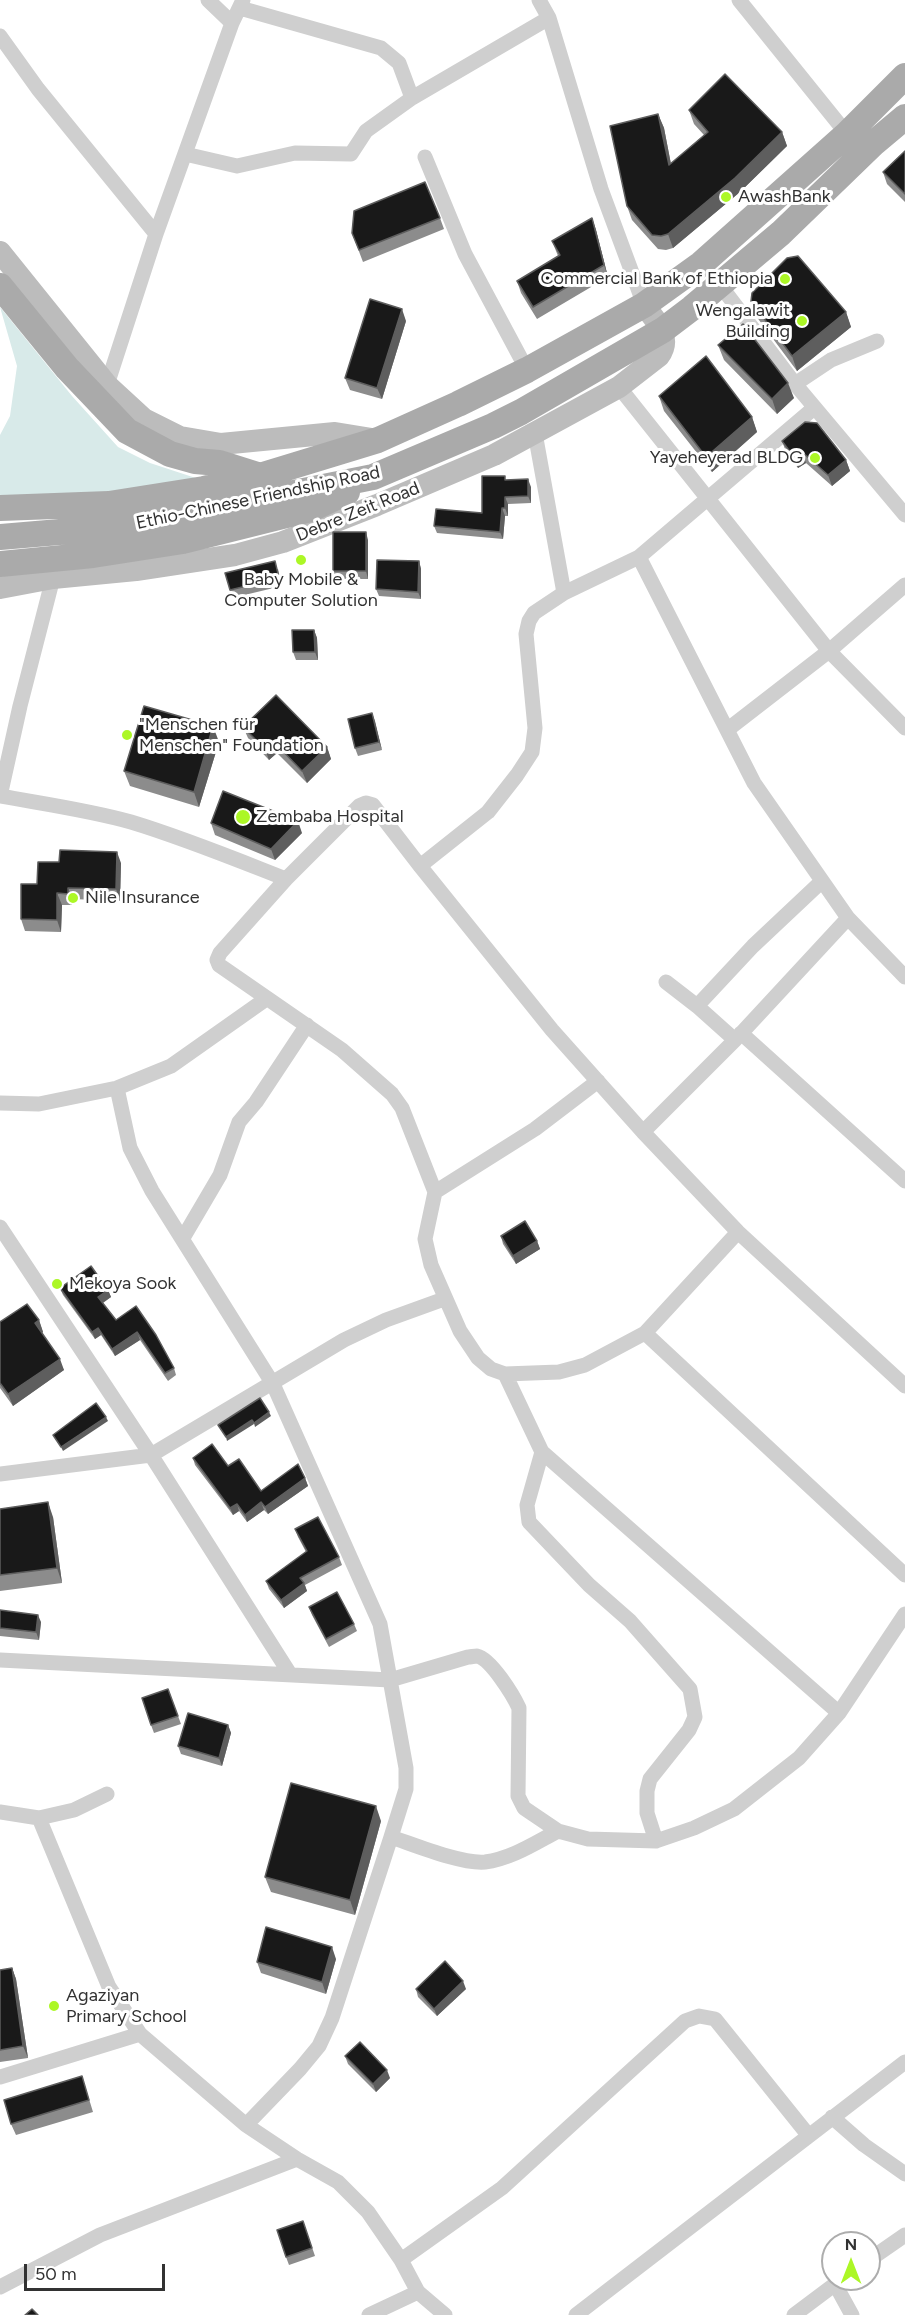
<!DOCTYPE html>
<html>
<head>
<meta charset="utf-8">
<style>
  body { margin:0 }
  #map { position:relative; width:905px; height:2315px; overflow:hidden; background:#fff; font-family:Figtree,sans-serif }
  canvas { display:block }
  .north { position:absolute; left:821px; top:2231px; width:60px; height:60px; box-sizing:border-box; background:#fff; border:2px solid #adadad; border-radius:50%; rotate:0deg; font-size:16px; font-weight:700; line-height:24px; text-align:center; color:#323232 }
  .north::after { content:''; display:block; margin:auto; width:21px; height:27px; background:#acf726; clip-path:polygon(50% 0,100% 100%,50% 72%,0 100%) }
  .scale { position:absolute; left:24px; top:2264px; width:141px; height:27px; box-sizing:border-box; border:3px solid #323232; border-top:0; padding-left:8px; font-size:18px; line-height:21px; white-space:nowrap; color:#323232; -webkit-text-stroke:4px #fff; paint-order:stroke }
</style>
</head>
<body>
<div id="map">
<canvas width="905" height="2315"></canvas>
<div class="north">N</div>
<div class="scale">50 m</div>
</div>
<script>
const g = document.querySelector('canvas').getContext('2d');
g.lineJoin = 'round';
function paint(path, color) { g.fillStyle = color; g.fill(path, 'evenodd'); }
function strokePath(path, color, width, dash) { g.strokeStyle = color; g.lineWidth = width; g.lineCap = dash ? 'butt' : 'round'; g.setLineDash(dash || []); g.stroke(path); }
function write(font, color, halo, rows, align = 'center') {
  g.font = font + ' Figtree,sans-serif'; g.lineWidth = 6; g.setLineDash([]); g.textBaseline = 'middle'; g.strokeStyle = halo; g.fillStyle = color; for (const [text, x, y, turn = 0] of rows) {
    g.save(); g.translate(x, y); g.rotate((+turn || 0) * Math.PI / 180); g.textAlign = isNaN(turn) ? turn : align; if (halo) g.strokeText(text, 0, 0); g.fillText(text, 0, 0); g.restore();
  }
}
paint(new Path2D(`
  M0 307 72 396 118 447 150 463 208 482 0 502V435L10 416 17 366Z`), '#d8eae9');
strokePath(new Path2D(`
  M208 0 232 23
  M539 0 549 18 601 189 644 305
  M739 0 847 134
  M240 8 381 48 399 63 412 98
  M0 36 38 89 156 234
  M185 154 237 166 295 153 351 154 366 131 412 98 549 18
  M425 157 465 254 527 370
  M720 285 795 384 905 515
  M795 384 831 360 877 341
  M107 385 156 234 232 23 243 0
  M619 387 829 651 905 728
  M535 433 564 593
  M639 557 754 783 848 918 905 977
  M727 730 829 651 905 585
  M0 796C44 804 88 810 131 822 184 838 235 859 286 879
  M0 796 20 706 53 578
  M420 866 488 812 517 775 532 752 535 728 526 634 529 621 534 613 564 593 639 557 814 408
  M666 982 697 1006
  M741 1033 905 1181
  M735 1040 697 1006 753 946 821 882
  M117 1088 130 1148 152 1191 273 1384 380 1624 406 1768V1789L391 1837C415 1845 461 1864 485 1862 511 1859 535 1843 558 1831L588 1839 656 1841 694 1828 734 1809 799 1758 839 1713 905 1614
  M0 1103 39 1104 117 1088 171 1066 266 999
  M643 1132 735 1040 848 918
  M435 1192 535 1129 598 1081
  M0 1227 151 1455 290 1674
  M738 1232 645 1333 585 1365 559 1372 505 1374 491 1369 478 1358 460 1331 431 1265 425 1239 435 1192 402 1108 392 1094 342 1050 219 965 217 960 220 953 286 879 359 806 366 803 373 805 420 866 552 1030 643 1132 738 1232 905 1386
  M183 1238 220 1175 239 1122 256 1102 307 1025
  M645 1333 905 1575
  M505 1374 542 1452 839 1713
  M542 1452 527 1505 529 1522 589 1585 630 1621 690 1689 695 1717 689 1730 650 1779 647 1791V1813L656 1841
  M0 1474 151 1455 344 1340 386 1320 444 1299
  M0 1660 390 1680 468 1657C471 1657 474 1656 477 1656 491 1659 513 1695 519 1708L518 1796 524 1808 558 1831
  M0 1812 39 1818 74 1810 107 1794
  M39 1818 109 1987 140 2034
  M0 2077 140 2034 246 2125 297 2159 338 2182 368 2212 401 2260 418 2292 445 2315
  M832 2117 864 2145 905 2174
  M246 2125 300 2069 319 2046 332 2018 391 1837
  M401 2260 502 2188 685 2021 699 2016 715 2019 809 2136
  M869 2260 905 2235
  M835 2284 852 2315
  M0 2287 100 2235 297 2159
  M369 2315 418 2292
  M576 2315 905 2062
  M794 2315 842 2279`), '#cfcfcf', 15);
strokePath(new Path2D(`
  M0 252 107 385 144 419 180 437 221 444 335 433 378 440
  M0 588 53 578 136 570 235 555 283 542 377 505 494 455 619 387 659 356C673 337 655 320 644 305`), '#bcbcbc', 22);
strokePath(new Path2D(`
  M0 286 67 368 127 431 170 454 195 461 219 463 257 475
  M0 508 109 504 204 489 260 476 378 440 458 404 527 370 644 305 701 264 847 134 905 76
  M0 537 130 526 373 477 493 426 521 412 663 330 692 308 781 233 874 143 905 117
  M0 564 93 555 183 541 311 509 347 492`), '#aaa', 26);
paint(new Path2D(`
  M689 110 782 132 787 146 740 192 673 248 666 250 658 249 632 220 627 206 658 114 664 128 671 164 704 135 694 124Z
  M905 151V202L887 184 883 172Z
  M440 218 444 229 363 262 352 233Z
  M592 218 596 230 608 277 537 319 521 293 517 281 558 256 552 241Z
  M751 301 846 312 851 327 797 371 756 316Z
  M406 321 382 399 350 390 345 378Z
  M718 345 794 398 777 414 724 360Z
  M659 396 752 417 757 432 712 472 664 411Z
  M782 441 846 460 850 471 832 486 806 463 798 468 786 452Z
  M506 480 531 487V503L508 504V516H505L503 539 437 533 434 526 482 513Z
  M368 540V579H336L333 571Z
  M419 561 421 569V599L379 596 376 589Z
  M278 569 282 586 232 598 230 590Z
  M314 630 317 638 318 660H296L293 652Z
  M372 713 382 750 358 756 355 748Z
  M243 727 327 747 331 759 307 783 277 753 269 760 248 738Z
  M219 742 199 807 130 786 124 771Z
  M211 823 302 833 275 860 215 835Z
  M121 863 120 901 72 899V905H62L61 932 25 931 21 919 37 884Z
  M501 1236 537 1241 540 1249 516 1264 503 1244Z
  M60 1288 108 1290 111 1297 103 1303 116 1320 136 1306 174 1368 176 1375 168 1381 140 1340 115 1356 101 1335 95 1339 63 1295Z
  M39 1320 43 1332 42 1333 64 1370 13 1406 0 1388V1322Z
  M193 1458 228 1466 261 1491 305 1478 308 1486 268 1514 264 1510 247 1522 239 1511 233 1515 195 1465Z
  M0 1509 53 1517 62 1583 0 1591Z
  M295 1529 339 1557 342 1565 305 1585 307 1591 284 1608 269 1589 266 1581 306 1552 298 1537Z
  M309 1607 354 1624 357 1631 329 1647 312 1615Z
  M0 1610 41 1622 39 1640 0 1636Z
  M168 1689 181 1724 154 1733 151 1725Z
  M228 1725 231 1733 222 1766 181 1754 178 1746Z
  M381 1821 355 1915 271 1892 265 1877Z
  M336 1959 326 1994 261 1973 257 1962Z
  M12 1968 16 1979 28 2058 0 2062V1970Z
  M416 1989H466L437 2016 418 1997Z
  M345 2056 390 2078 376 2092 348 2064Z
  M82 2076 93 2112 16 2135 11 2124Z
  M303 2221 315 2256 289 2265 286 2257Z`), '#8c8c8c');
paint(new Path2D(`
  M658 114 664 128 674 180 669 165Z
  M782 132 787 146 740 192 673 248 668 234Z
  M592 218 596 230 608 277 604 265Z
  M402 309 406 321 382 399 377 388Z
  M846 312 851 327 797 371 792 356Z
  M788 383 794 398 777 414 772 399Z
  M752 417 757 432 712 472 706 457Z
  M802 452 806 463 798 468 794 457Z
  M846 460 850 471 832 486 828 475Z
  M528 479 531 487V503L528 496Z
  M505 497 508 504V516L505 508Z
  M502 508 505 516 503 539 500 532Z
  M366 532 368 540V579L366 571Z
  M419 561 421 569V599L418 592Z
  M314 630 317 638 318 660 315 652Z
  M372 713 375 721 382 750 379 742Z
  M213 726 219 742 199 807 194 792Z
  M273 741 277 753 269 760 265 749Z
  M327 747 331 759 307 783 302 771Z
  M298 821 302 833 275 860 271 849Z
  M117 852 121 863 120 901 116 889Z
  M68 888 72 899V905L68 894Z
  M57 893 62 905 61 932 57 920Z
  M537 1241 540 1249 516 1264 513 1256Z
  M108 1290 111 1297 101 1304 98 1297Z
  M39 1320 43 1332 39 1335 35 1323Z
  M98 1328 101 1335 95 1339 92 1332Z
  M137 1332 140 1340 115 1356 112 1349Z
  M60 1359 64 1370 13 1406 8 1394Z
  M269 1412 271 1416 255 1427 254 1423Z
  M106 1417 108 1421 63 1451 61 1447Z
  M252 1420 254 1424 227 1441 226 1437Z
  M305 1478 308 1486 268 1514 265 1507Z
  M48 1502 53 1517 62 1583 57 1568Z
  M261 1502 264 1510 247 1522 245 1515Z
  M237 1504 239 1511 233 1515 230 1508Z
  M304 1583 307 1591 284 1608 281 1600Z
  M38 1615 41 1622 39 1640 36 1632Z
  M228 1725 231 1733 222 1766 219 1758Z
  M376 1806 381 1821 355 1915 350 1900Z
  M332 1947 336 1959 326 1994 322 1982Z
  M12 1968 16 1979 28 2058 23 2046Z
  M463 1981 466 1989 437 2016 434 2009Z
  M387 2070 390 2078 376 2092 373 2084Z`), '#5e5e5e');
const building = new Path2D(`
  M725 74 782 132 735 178 668 234 661 236 652 235 627 206 610 126 658 114 669 165 708 132 689 110Z
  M905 151V194L883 172Z
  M425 182 440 218 359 250 352 233 354 211Z
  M592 218 604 265 533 307 517 281 560 255 552 241Z
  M798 256 846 312 792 356 751 301 752 293 787 258Z
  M370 299 402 309 377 388 345 378Z
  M743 324 788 383 772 399 718 345Z
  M706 356 752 417 706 457 659 396Z
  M805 422 817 423 846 460 828 475 802 452 794 457 782 441Z
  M482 476H505V480L528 479V496L505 497V508H502L500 532 434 526 436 509 482 513Z
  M333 532H366V571H333Z
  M377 560 419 561 418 592 376 589Z
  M275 561 279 578 230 590 225 573Z
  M292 630H314L315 652H293Z
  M276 695 327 747 302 771 273 741 265 749 243 727Z
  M144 706 213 726 194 792 124 771Z
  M372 713 379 742 355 748 348 719Z
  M223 791 298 821 271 849 211 823Z
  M60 850 117 852 116 889 68 888V894L57 893V920L21 919V884H37L38 862H59Z
  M525 1221 537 1241 513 1256 501 1236Z
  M91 1266 108 1290 98 1297 116 1320 136 1306 156 1335 174 1368 165 1373 137 1332 112 1349 98 1328 92 1332 60 1288Z
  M27 1304 39 1320 35 1323 60 1359 8 1394 0 1383V1322Z
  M260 1398 269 1412 254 1423 252 1420 226 1437 218 1425Z
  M96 1403 106 1417 61 1447 53 1435Z
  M212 1444 228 1466 239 1459 261 1491 298 1464 305 1478 265 1507 261 1502 245 1515 237 1504 230 1508 193 1458Z
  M48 1502 57 1568 0 1575V1509Z
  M318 1517 339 1557 300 1578 304 1583 281 1600 266 1581 307 1551 295 1529Z
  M337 1592 354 1624 326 1639 309 1607Z
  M0 1610 38 1615 36 1632 0 1628Z
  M168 1689 178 1716 151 1725 142 1698Z
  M188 1713 228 1725 219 1758 178 1746Z
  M291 1783 376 1806 350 1900 265 1877Z
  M266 1927 332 1947 322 1982 257 1962Z
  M445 1961 463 1981 434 2009 416 1989Z
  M12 1968 23 2046 0 2050V1970Z
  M360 2042 387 2070 373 2084 345 2056Z
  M82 2076 89 2100 11 2124 4 2100Z
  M303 2221 312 2248 286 2257 277 2230Z
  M32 2309 38 2315H25Z`);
paint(building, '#191919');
strokePath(building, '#5e5e5e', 1.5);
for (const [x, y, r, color] of [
  [726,197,6,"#acf726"],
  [785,279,6,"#acf726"],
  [802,321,6,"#acf726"],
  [815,458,6,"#acf726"],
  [301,560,6,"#acf726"],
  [127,735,6,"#acf726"],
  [243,817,8,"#acf726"],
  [73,898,6,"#acf726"],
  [57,1284,6,"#acf726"],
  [54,2006,6,"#acf726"]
]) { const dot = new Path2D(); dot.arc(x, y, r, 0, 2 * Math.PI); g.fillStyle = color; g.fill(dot); strokePath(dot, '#fff', 2); }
write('18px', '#323232', '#fff', [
  ["AwashBank",738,197],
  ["Commercial Bank of Ethiopia",773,279,"right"],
  ["Wengalawit",790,311,"right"],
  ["Building",790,332,"right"],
  ["Yayeheyerad BLDG",803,458,"right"],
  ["Baby Mobile &",301,580,"center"],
  ["Computer Solution",301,601,"center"],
  ["\"Menschen für",139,725],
  ["Menschen\" Foundation",139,746],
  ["Zembaba Hospital",256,817],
  ["Nile Insurance",85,898],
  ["Mekoya Sook",69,1284],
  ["Agaziyan",66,1996],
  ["Primary School",66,2017]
], 'left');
write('18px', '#323232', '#fff', [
  ["Ethio-Chinese Friendship Road",258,498,-12],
  ["Debre Zeit Road",358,512,-22]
]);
</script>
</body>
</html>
